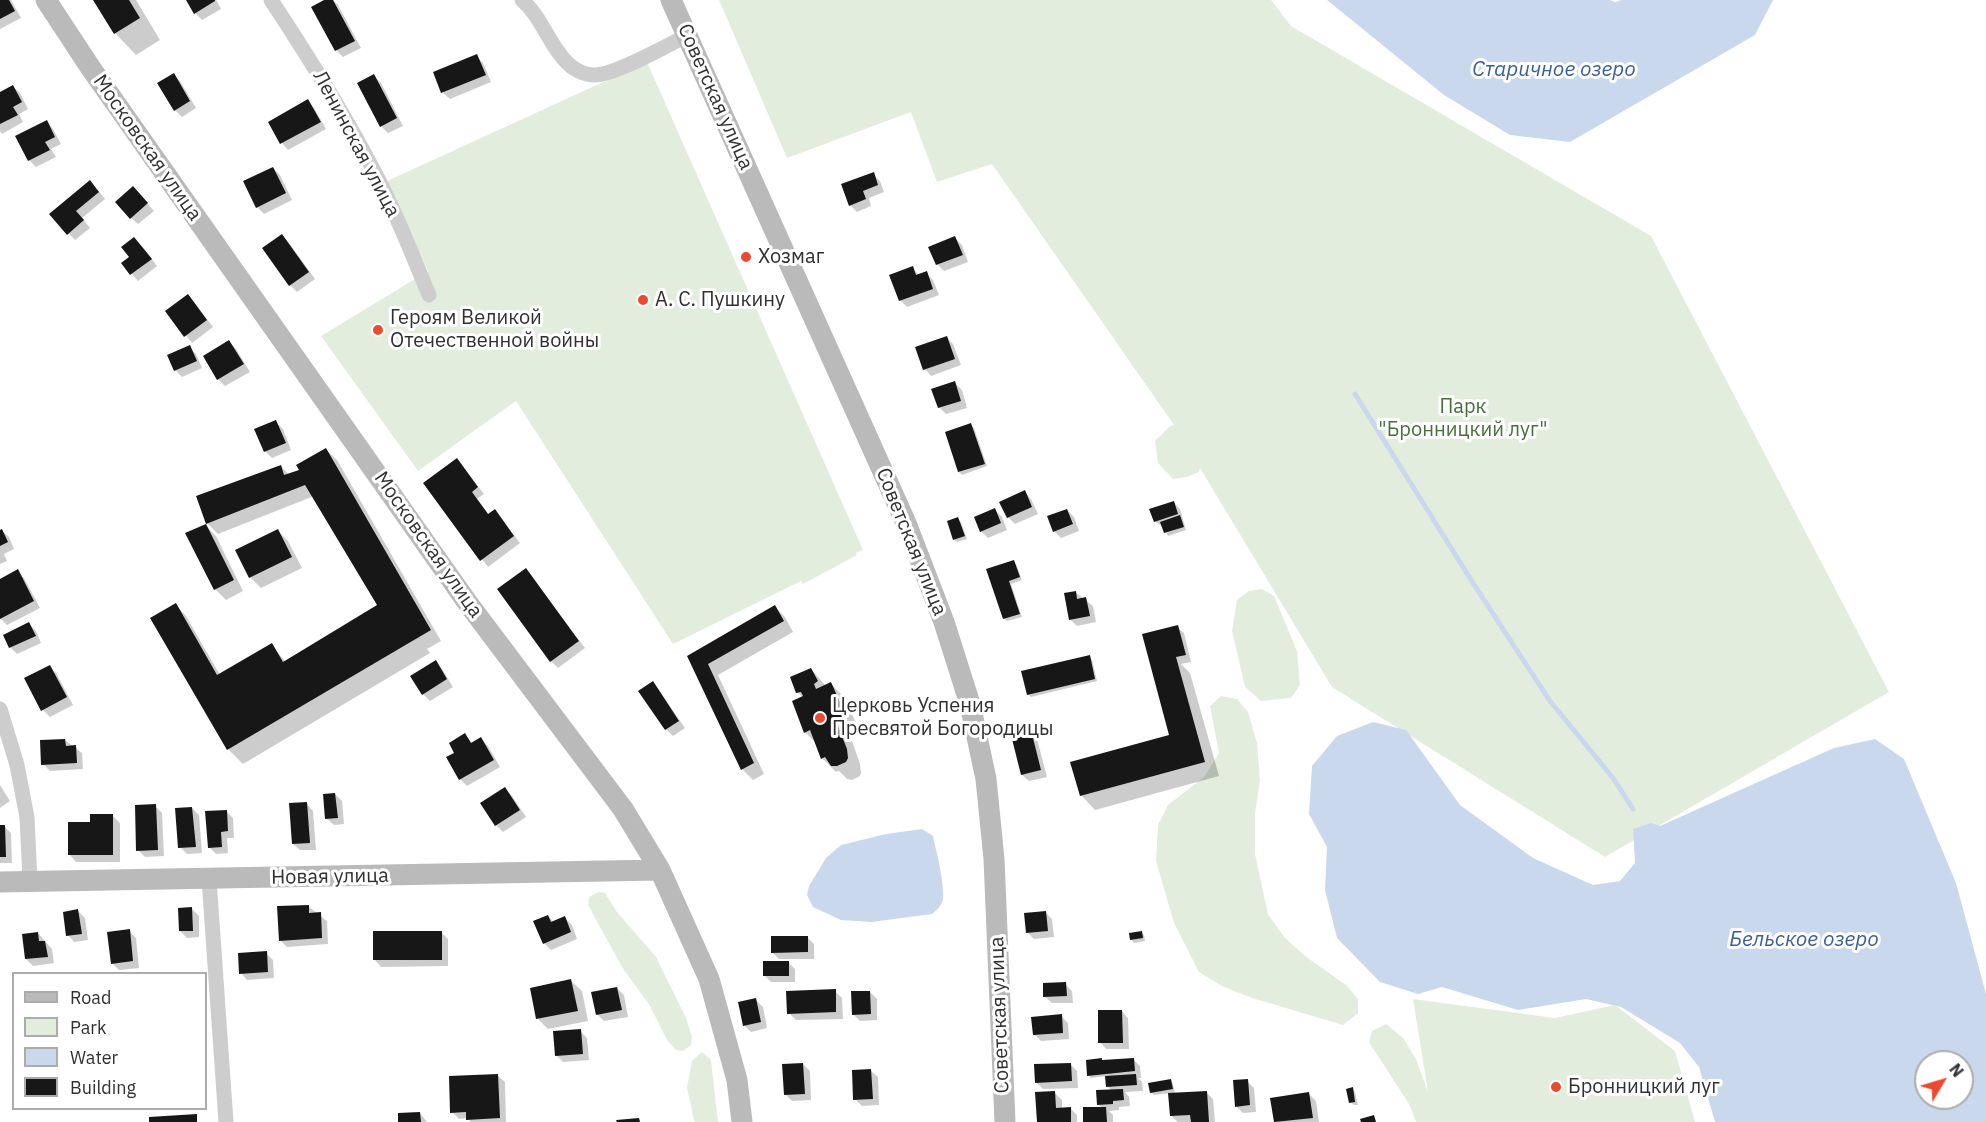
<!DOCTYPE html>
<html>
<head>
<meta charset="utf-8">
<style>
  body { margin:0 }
  #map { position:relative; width:1986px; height:1122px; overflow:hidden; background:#fff; font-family:"IBM Plex Sans",sans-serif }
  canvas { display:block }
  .legend { position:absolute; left:12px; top:972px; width:195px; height:138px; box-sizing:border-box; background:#fff; border:2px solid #acacac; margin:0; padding:8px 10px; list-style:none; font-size:18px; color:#303030 }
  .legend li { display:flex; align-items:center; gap:12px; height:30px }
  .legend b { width:30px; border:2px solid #acacac }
  .north { position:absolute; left:1914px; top:1050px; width:60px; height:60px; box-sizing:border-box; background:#fff; border:2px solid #acacac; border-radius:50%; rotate:52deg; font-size:16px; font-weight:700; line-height:24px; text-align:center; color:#303030 }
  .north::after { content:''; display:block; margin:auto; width:21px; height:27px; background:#ec4a2e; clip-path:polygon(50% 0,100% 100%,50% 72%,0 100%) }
</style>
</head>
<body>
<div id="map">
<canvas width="1986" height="1122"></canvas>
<ul class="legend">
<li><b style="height:8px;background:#bababa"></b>Road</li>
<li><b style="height:16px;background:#e3edde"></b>Park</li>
<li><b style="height:16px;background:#cad8ee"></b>Water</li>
<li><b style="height:16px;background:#171717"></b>Building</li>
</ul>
<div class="north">N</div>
</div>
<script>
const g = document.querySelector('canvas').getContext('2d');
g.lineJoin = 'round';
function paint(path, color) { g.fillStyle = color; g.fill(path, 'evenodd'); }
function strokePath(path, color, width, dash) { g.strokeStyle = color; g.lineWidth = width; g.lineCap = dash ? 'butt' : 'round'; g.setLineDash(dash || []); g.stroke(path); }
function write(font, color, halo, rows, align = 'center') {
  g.font = font + ' "IBM Plex Sans",sans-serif'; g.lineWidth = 6; g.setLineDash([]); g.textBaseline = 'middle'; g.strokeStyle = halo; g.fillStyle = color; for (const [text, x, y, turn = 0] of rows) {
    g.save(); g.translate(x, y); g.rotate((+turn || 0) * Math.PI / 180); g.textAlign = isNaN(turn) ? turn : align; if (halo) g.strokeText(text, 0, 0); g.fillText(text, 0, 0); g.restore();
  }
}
paint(new Path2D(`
  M719 0H1271L1291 26 1651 236 1889 692 1605 857 1332 687 1200 468 1199 472 1187 477 1173 479 1158 463 1155 441 1170 426 1174 425 992 164 937 182 911 112 787 158Z
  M647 62 863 550 856 553 857 555 803 584 801 581 673 644 516 401 418 471 321 336 428 271 387 181Z
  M1262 589 1274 596 1297 651 1300 685 1291 698 1261 701 1245 687 1232 631 1237 600 1249 591Z
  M1221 696 1237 699 1248 712 1257 743 1260 780 1255 813V854L1268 914 1284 937 1305 956 1346 985 1358 999V1013L1343 1025 1252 998 1222 986 1199 972 1174 923 1156 861 1158 825 1168 805 1204 777 1219 753 1210 706Z
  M598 892 605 893 617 912 656 957 686 1018 692 1037 691 1045 683 1051 676 1050 667 1040 650 1006 622 967 588 905 589 897Z
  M1413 999 1555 1018 1615 1005 1675 1051 1695 1122H1416L1409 1104 1369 1042 1372 1031 1386 1024 1403 1038 1416 1059 1428 1092Z
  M702 1052 711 1060 718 1122H695L694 1120 687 1088 692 1061Z`), '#e3edde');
paint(new Path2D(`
  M1327 0H1610L1615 2 1622 0H1773L1755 35 1570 142 1510 135 1444 95Z
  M1373 722 1406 730 1460 805 1533 858 1593 885 1620 881 1635 863 1633 829 1651 823 1660 826 1834 748 1875 739 1904 759 1956 883 1986 994V1122H1715L1699 1067 1680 1043 1621 1007 1586 999 1518 1010 1442 987 1418 994 1380 982 1337 938 1325 890 1327 847 1309 814 1312 766 1337 736ZM1926 1062H1962V1098H1926Z
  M922 829 933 836C937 855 944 880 943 899 942 905 937 910 932 914L872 922 841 920 813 907 807 895 809 886 826 858 841 845 886 834Z`), '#cad8ee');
paint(new Path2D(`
  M0 0H11L21 18 0 29Z
  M95 0H136L160 40 136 55 115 33Z
  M188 0H216L221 9 202 20 195 13Z
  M327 0H333L338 5 361 48 343 57 336 50Z
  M476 56 483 63 491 82 450 99 443 93 435 73Z
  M173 75 180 81 196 108 182 117 175 110Z
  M374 76 381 83 403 126 388 133 381 126 359 83Z
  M13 87 20 93 28 109 19 114 23 122 2 134 0 131V94Z
  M308 101 314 108 326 129 288 150 282 143 270 122Z
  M47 122 53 129 61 144 51 149 56 157 36 167 29 160Z
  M273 168 280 175 292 200 264 214 257 207Z
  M873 174 880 181 884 192 869 198 871 206 857 212 850 205Z
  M97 189 105 199 82 218 90 228 75 240 51 214Z
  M140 195 154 211 138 224 131 218Z
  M282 236 289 243 315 279 297 292 290 285Z
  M955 238 962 245 968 262 944 271 937 264Z
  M141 245 157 266 138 281 123 263Z
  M912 268 919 275 926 273 933 280 939 295 907 307 900 300Z
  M194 302 213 327 192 343 167 311Z
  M946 337 953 344 961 365 931 376 925 369Z
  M229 342 236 349 250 372 225 386 219 380 205 356Z
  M189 347 196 354 202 368 182 377 175 370Z
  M955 383 962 390 967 408 946 414 939 407Z
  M276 422 283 429 291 450 272 458 265 451Z
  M971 425 974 428 987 466 962 475 959 472Z
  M326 450 337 460 441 641 427 649 430 653 243 764 229 750 205 711 176 605 186 616 220 675 271 645 286 662 379 605 314 496 218 534 207 523 281 466 289 475 301 471Z
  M463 467 484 494 477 499 489 515 501 518 520 543 488 567 425 484Z
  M1025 492 1031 499 1038 514 1015 524 1008 517Z
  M1173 502 1180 509 1186 530 1168 536 1164 528 1155 521Z
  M995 510 1002 517 1007 530 988 538 981 531Z
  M1067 510 1074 517 1079 531 1061 538 1054 531Z
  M958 519 961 522 967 539 957 542 954 539Z
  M206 526 216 536 243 591 226 600 215 589Z
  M0 531H2L9 537 14 549 4 554 7 561 0 564Z
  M278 531 288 541 302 568 261 588 250 577Z
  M1013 561 1016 564 1022 580 1011 584 1022 617 1007 621 1004 618 988 570Z
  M526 570 585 648 558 668 551 661Z
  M17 571 24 578 40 608 7 625 0 618V580Z
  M1075 592 1093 606 1096 622 1077 626 1070 619Z
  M774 606 785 617 793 632 718 675 764 774 753 780 742 769 689 657Z
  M29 624 36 631 41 643 17 654 10 647Z
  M1177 627 1184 633 1191 662 1181 664 1190 673 1219 776 1095 810 1081 795 1171 736Z
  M1089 657 1092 660 1097 681 1031 697 1028 694Z
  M435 662 442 669 453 687 430 701 423 694Z
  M50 667 56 673 73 705 50 717 43 710Z
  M811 669 826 686 831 684 845 698 859 730 850 735 860 764 861 773 860 776 852 780 847 779 839 771 836 772 822 758 816 743 805 732 803 698 798 692Z
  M653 683 659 690 685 728 673 736 666 729Z
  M1030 732 1037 739 1047 777 1029 781 1022 775Z
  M465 735 473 744 481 739 488 746 500 767 467 786 460 779 456 753Z
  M65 740 82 753 83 769 50 771 43 764Z
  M0 785 10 801 0 808Z
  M505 789 512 796 526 817 503 832 496 825Z
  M335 794 342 801 344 824 334 825 327 819Z
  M307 804 313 811 316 850H300L293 844Z
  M155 806 162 813 164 856 145 857 138 850Z
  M192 808 199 815 202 853 187 854 180 847Z
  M226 811 233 818 234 838H227L228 853 216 854 209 847Z
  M113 816 120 823V862H76L70 855 92 823Z
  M4 826 11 833 12 863H0V827Z
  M308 906 327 921 328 944 287 947 280 940Z
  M192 909 199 916V937L187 938 180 931Z
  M78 911 85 918 88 940 74 942 68 935Z
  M1045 912 1052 919 1054 937 1034 939 1027 932Z
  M548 916 554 922 565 918 572 925 577 939 551 950 544 943Z
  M129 931 136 938 139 968 119 970 112 963Z
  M441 932 448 939V966L381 967 375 960Z
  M1141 932 1144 935 1145 941 1134 943 1131 939Z
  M38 933 52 949 54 963 33 966 26 959Z
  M807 937 814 944V959H779L772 952Z
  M266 953 273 960 274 978 247 980 241 973Z
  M788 962 795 969V982H771L764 975Z
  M571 981 582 991 588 1021 548 1029 538 1019Z
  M1065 984 1072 991 1073 1003H1052L1045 997Z
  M617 988 624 995 628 1017 604 1021 597 1014Z
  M835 991 842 998 843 1019 796 1020 789 1013Z
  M870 992 877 999V1020L860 1021 853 1014Z
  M756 1000 763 1007 767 1028 751 1032 744 1025Z
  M1122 1011 1128 1018 1129 1049H1106L1100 1042Z
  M1061 1016 1068 1023 1069 1039 1041 1041 1034 1034Z
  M580 1031 587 1038 589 1060 563 1062 556 1055Z
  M1133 1059 1140 1066 1141 1078H1138L1142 1082 1143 1091 1125 1092 1129 1097 1130 1106 1119 1107V1110L1109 1111 1113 1115V1122H1085L1102 1108 1099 1105 1112 1091 1107 1086V1076L1091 1078 1088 1075 1103 1062Z
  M803 1064 810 1071 811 1100 792 1101 785 1094Z
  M1070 1064 1077 1071 1078 1088 1043 1089 1036 1082Z
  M871 1071 878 1077 879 1105 862 1106 855 1099Z
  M498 1076 505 1082 506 1122H471L467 1118 459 1119 452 1112Z
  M1170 1081 1173 1084 1175 1094 1206 1092 1213 1099 1215 1122H1178L1171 1116 1170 1093 1154 1095 1151 1092Z
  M1247 1081 1254 1088 1256 1112 1243 1113 1236 1106Z
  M1352 1089 1355 1092 1358 1105H1354L1351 1102Z
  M1055 1093 1062 1100V1109L1070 1108 1077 1115V1122H1038Z
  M1309 1094 1316 1101 1319 1122H1276L1272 1099Z
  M420 1113 427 1122H399Z`), '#0003');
strokePath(new Path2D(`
  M1355 394 1473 583 1550 701 1613 778 1633 809`), '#cad8ee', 5);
paint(new Path2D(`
  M0 0H9L15 11 0 19Z
  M93 0H129L140 18 114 34Z
  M186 0H215V1L194 14Z
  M324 0H333L355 41 335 51 311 7Z
  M477 54 486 75 441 93 433 72Z
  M174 73 190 101 174 111 157 83Z
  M374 74 397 118 380 127 357 83Z
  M13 85 22 102 13 107 18 115 0 124V92Z
  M308 99 321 122 280 144 268 122Z
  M47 120 55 137 45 142 50 150 28 161 15 136Z
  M273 167 286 193 256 208 243 181Z
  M874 172 878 185 863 191 866 199 849 206 841 184Z
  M90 180 99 192 76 211 84 220 67 235 49 214Z
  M133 186 148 203 130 219 115 202Z
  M282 234 309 272 289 286 262 248Z
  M955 236 963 255 936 265 928 247Z
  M134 237 152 259 130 275 121 263 129 257 121 247Z
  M913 266 916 275 927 271 933 289 899 301 889 275Z
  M188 294 207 320 184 337 165 311Z
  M947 336 955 359 923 370 915 347Z
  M229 340 244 364 217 380 203 356Z
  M190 345 197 361 174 371 167 355Z
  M955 381 961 401 938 408 931 389Z
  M276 420 286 443 264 452 254 429Z
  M971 423 985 464 958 472 945 432Z
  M326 448 431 630 227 750 150 618 176 603 217 675 272 643 283 662 377 605 305 485 206 524 196 496 281 465 284 475 299 470 296 465Z
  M457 458 478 487 472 492 488 514 495 509 514 536 480 561 423 483Z
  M1025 490 1032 507 1007 518 999 502Z
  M1174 501 1178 514 1154 522 1149 509Z
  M995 508 1001 523 980 532 974 517Z
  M1067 509 1073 524 1053 532 1047 516Z
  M1180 515 1184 527 1164 533 1160 522Z
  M958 517 965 536 953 540 947 521Z
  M206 524 234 580 214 590 185 533Z
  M2 529 8 542 0 546V530Z
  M278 529 292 557 249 578 235 550Z
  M1014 560 1020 577 1009 581 1020 614 1003 619 986 569Z
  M526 568 579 641 550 662 497 589Z
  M18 569 34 601 0 619V579Z
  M1076 591 1077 599 1086 597 1090 616 1069 620 1064 593Z
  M775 605 784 621 708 664 754 763 741 770 687 656Z
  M29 622 36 636 9 648 3 635Z
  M1178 625 1186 655 1176 657 1205 762 1080 796 1070 762 1169 735 1142 634Z
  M1090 655 1095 679 1027 695 1021 671Z
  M436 660 447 679 422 695 410 676Z
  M50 665 67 697 41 711 24 678Z
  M811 668 818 681 814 684 816 689 831 682 846 716 836 721 847 749 848 758 846 762 837 766H831L825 757 821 759 810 730 804 733 792 701 803 696 801 692 796 693 790 677Z
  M653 681 679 721 665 730 638 691Z
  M1031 730 1041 770 1021 775 1011 735Z
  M465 733 471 743 481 737 494 760 459 780 446 757 454 753 449 743Z
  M65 739 66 746 76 745 77 763 41 765 40 740Z
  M505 787 520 810 495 826 480 803Z
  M335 793 338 818 325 819 323 794Z
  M307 802 310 843 292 844 289 803Z
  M156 804 158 850 136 851 135 805Z
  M192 807 196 847 178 848 175 808Z
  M227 810 228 831 221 832 222 847 208 848 205 811Z
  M90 814H113V855H68V822H90Z
  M0 825H5L6 857H0Z
  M309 905V913L321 912 322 938 279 941 277 906Z
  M192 907 193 931H179L178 908Z
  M78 909 82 934 66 936 63 912Z
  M1046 911 1048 931 1026 933 1024 913Z
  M548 915 551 922 565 916 571 932 543 944 533 921Z
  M130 929 133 961 111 964 107 932Z
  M373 931H442V960H373Z
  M1142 931 1143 938 1130 940 1129 933Z
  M38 932 39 941H45L48 957 25 959 22 934Z
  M771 936H808V952L771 953Z
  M267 951 268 972 239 974 238 953Z
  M763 961H789V976H763Z
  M571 979 578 1011 536 1019 530 988Z
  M1066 982 1067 996 1043 997V983Z
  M617 987 622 1010 596 1015 591 992Z
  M836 989V1012L787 1014 786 991Z
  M851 991H870L871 1014 852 1015Z
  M756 998 761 1022 743 1026 738 1002Z
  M1098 1010H1122L1123 1043H1098Z
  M1062 1014 1063 1033 1033 1035 1031 1017Z
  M581 1029 583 1054 555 1056 553 1031Z
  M1102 1058V1060L1134 1058 1135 1071 1087 1076 1086 1060Z
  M803 1063 805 1094 784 1095 782 1064Z
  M1071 1063 1072 1081 1035 1083 1034 1064Z
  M871 1069 873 1099 853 1100 852 1070Z
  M498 1074 500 1118 466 1120V1112L450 1113 449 1076Z
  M1136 1074 1137 1085 1106 1087 1105 1076Z
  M1171 1079 1173 1089 1150 1093 1148 1083Z
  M1248 1079 1250 1105 1235 1107 1233 1080Z
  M1353 1087 1355 1102 1349 1103 1346 1089Z
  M1123 1089 1124 1100 1113 1101V1104L1097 1105 1096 1090Z
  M1055 1091 1056 1108 1071 1107V1122H1037L1035 1092Z
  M1207 1091 1209 1122H1191L1190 1115 1170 1116 1168 1093Z
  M1309 1092 1313 1118 1274 1122 1270 1098Z
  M1083 1107H1106L1107 1122H1083Z
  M420 1112 421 1122H398V1113Z
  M197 1114V1122H149V1117Z
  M1374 1115 1376 1122H1361L1360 1119Z
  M639 1118 640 1122H617L616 1120Z`), '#171717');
strokePath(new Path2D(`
  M271 0C308 56 344 113 375 173 396 212 412 254 429 295
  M522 0C539 15 546 36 559 53 568 66 578 74 593 75 612 77 668 45 688 35
  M0 709 17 765 27 817 30 881
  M209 879 226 1122`), '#cdcdcd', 15);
strokePath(new Path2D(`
  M46 0 90 67 467 602 623 809 660 870 709 979 737 1080 742 1122
  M671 0 906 523 944 622 970 704 986 779 994 859 1005 1122
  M0 882 660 870`), '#bababa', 21);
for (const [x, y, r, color] of [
  [746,257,6,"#ec4a2e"],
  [643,300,6,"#ec4a2e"],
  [378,330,6,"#ec4a2e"],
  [820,718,6,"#ec4a2e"],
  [1556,1087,6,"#ec4a2e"]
]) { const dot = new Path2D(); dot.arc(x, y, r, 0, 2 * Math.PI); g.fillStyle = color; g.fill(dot); strokePath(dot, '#fff', 2); }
write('20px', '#303030', '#fff', [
  ["Советская улица",715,97,66],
  ["Ленинская улица",356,144,62],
  ["Московская улица",147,148,55],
  ["Советская улица",911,542,68],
  ["Московская улица",428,545,55],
  ["Новая улица",330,877,-1],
  ["Советская улица",1000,1015,-92]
]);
write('20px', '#303030', '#fff', [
  ["Хозмаг",758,257],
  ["А. С. Пушкину",655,300],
  ["Героям Великой",390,318],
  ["Отечественной войны",390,341],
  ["Церковь Успения",832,706],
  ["Пресвятой Богородицы",832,729],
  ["Бронницкий луг",1568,1087]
], 'left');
write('20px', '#486e3b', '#fff', [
  ["Парк",1463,407],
  ["\"Бронницкий луг\"",1463,430]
]);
write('italic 21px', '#3a5e96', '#fff', [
  ["Старичное озеро",1554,70],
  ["Бельское озеро",1804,940]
]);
</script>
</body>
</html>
